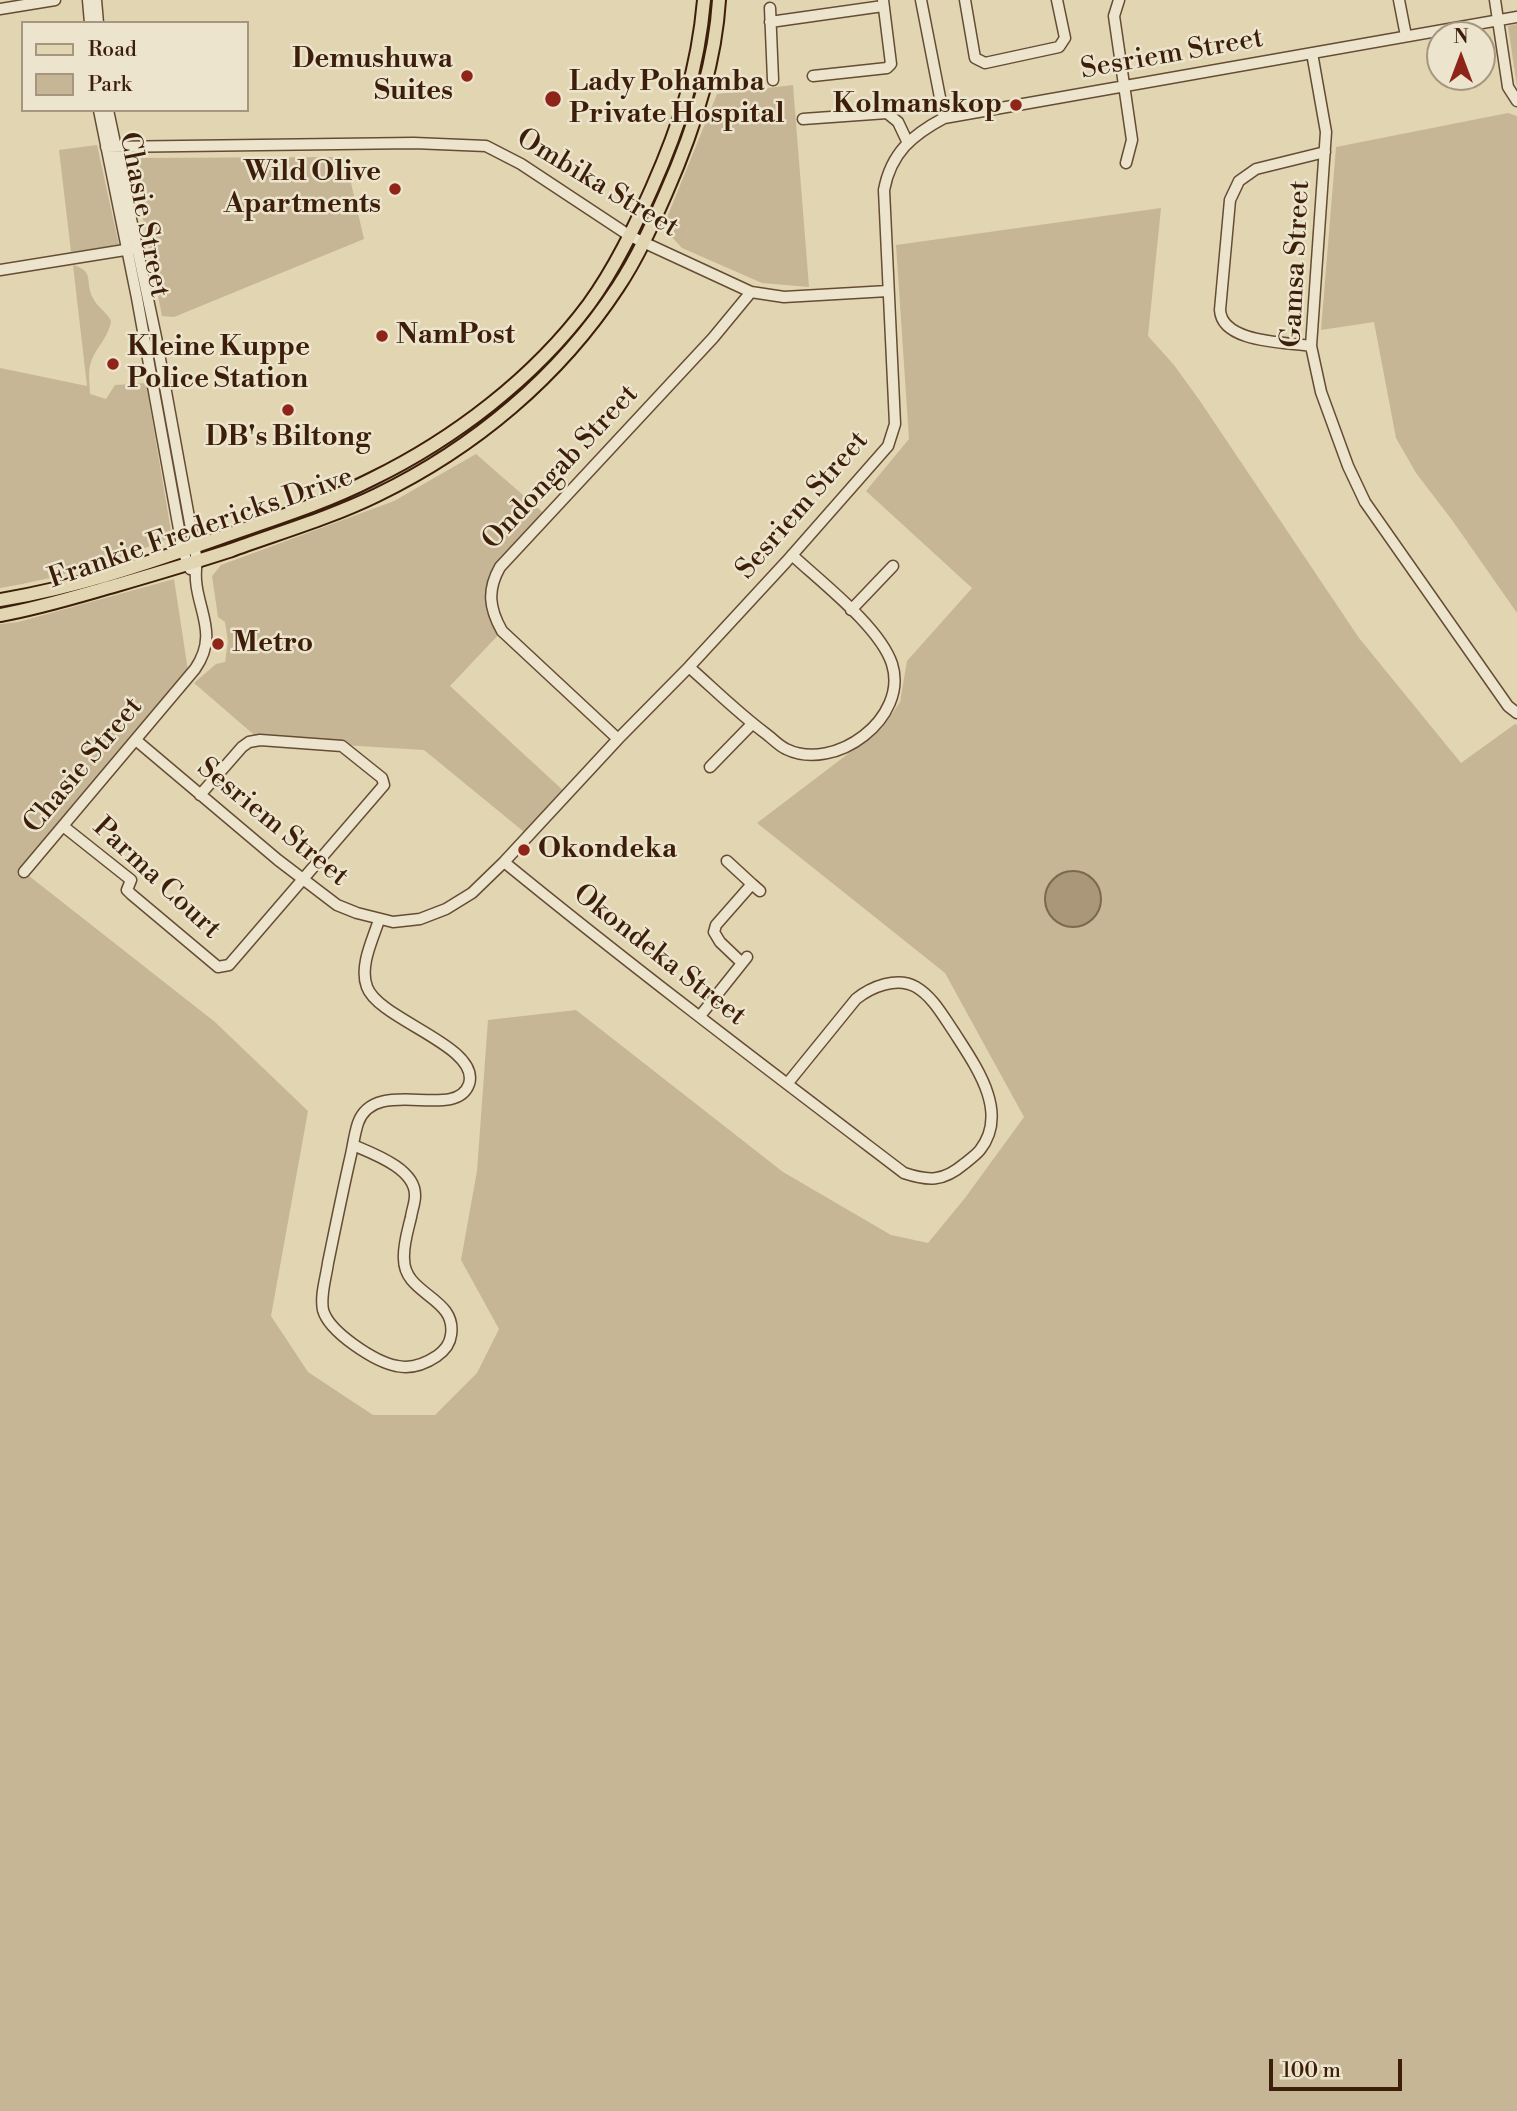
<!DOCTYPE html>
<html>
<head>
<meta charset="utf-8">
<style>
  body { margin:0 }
  #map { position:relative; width:1517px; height:2111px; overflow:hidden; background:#e2d5b2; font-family:"Libre Bodoni",serif }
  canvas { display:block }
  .legend { position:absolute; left:21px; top:21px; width:228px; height:91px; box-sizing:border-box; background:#ece4cd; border:2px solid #a6957f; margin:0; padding:9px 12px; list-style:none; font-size:21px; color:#3d1e0a }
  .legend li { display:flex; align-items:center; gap:14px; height:35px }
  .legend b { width:35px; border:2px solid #a6957f }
  .north { position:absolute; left:1426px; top:21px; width:70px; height:70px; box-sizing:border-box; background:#ece4cd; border:2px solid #a6957f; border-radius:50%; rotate:0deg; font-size:19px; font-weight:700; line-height:28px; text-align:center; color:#3d1e0a }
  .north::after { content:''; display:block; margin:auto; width:24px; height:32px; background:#8f2418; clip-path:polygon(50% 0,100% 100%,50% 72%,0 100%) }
  .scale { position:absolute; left:1269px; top:2059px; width:133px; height:32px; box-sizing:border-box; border:4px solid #3d1e0a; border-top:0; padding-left:9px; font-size:21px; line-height:24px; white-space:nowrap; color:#3d1e0a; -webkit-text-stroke:5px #ece4cd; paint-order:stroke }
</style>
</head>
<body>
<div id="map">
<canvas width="1517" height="2111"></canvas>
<ul class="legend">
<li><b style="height:9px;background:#e2d5b2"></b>Road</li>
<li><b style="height:19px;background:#c6b695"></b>Park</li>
</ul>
<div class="north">N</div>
<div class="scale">100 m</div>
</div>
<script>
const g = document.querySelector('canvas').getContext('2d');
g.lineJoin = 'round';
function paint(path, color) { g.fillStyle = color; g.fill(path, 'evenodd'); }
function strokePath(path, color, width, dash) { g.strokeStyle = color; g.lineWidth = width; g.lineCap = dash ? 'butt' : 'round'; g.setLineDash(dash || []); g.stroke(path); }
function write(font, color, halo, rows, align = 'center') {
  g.font = font + ' "Libre Bodoni",serif'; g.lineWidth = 5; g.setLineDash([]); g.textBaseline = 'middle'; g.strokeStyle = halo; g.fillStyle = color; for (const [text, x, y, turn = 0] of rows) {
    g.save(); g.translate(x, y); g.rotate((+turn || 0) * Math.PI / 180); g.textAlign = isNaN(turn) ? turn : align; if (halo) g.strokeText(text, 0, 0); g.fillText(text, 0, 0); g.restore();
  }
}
paint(new Path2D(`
  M1517 24V87L1508 26Z
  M793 85 809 287 762 283 682 248 669 234 666 220 717 94Z
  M1508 113 1517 116V613L1452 520 1416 473 1396 438 1374 322 1321 330 1336 147Z
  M97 145 119 245 71 252 59 150Z
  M345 157 364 239 174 317 162 316 131 158Z
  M1161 208 1148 336 1174 365 1200 401 1359 638 1461 763 1515 724 1517 725V2111H0V624L18 622 174 579 189 677 24 872 215 1022 308 1111 271 1316 308 1372 373 1415H435L477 1373 499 1329 461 1260 477 1171 488 1020 576 1010 783 1172 891 1235 928 1243 965 1198 1024 1117 945 973 757 823 882 728 900 702 907 661 972 588 866 491 909 439 896 245Z
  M73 265C96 272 84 282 93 298 97 307 107 312 111 321 108 340 94 348 90 366 88 375 90 386 90 394L106 399 115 385 146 383 172 537C116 561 60 578 0 588V368L87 386Z
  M476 454 547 516 492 581 502 631 450 686 567 794 529 836 424 750 260 740 194 683 216 664 225 662 228 642 225 622 218 617 212 576 221 565 394 501Z`), '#c6b695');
const water = new Path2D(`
  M1045 899a28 28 0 1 1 56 0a28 28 0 1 1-56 0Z`);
paint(water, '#aa9779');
strokePath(water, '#7e674d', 2);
const minor = new Path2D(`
  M88 0 90 23
  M96 0 98 23
  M921 0 944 118
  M965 0 975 58 985 63 1059 47 1065 38 1057 0
  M1119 0 1114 16 1132 140 1126 163
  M1399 0 1406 36
  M1495 0 1508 87 1517 101
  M770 8 773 80
  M0 9 55 0
  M770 22 883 6
  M1312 53 1326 132 1311 346 1321 392 1348 466 1365 502 1508 706 1517 713
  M813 76 887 68 891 64 883 0
  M99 110 137 298 183 551 190 569
  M803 119 887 113 898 122 907 141
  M106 147 414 143 486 146 521 164 630 236 751 292 784 297 888 291
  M0 270 131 249
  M1311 346C1285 342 1222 343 1220 310L1230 200 1239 181 1256 169 1325 152
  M851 610 893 566
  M689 667C714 689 738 713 765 733 772 738 779 746 786 749 835 773 909 718 892 664 880 627 821 582 792 555
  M618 739 502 631C489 608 487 590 500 567L713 338 751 292
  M137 741 278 860 337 905 357 913 393 922 420 919 446 909 472 893 504 862 618 739 689 667 786 562 888 446 895 424 884 190C891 153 912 135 944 118L1517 17
  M710 767 752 724
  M63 826 131 880 127 890 131 894 218 967 229 965 384 785 382 778 342 746 260 740 249 742 242 747 200 795
  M727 861 752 884 716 925 714 932 720 942 742 963
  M504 862C635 969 770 1071 904 1173 928 1181 943 1182 964 1164 969 1160 976 1155 980 1150 1010 1112 975 1065 954 1032 943 1016 933 997 916 987 897 976 871 987 856 999L787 1084
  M24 872 195 669C223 629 189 603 197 561L156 337 108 110
  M752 884 760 891
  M700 1016 747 957
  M353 1145C374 1154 416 1169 415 1196 415 1203 412 1210 411 1217 408 1230 403 1245 404 1259 404 1295 457 1297 451 1335 450 1344 444 1351 437 1356 425 1364 411 1369 397 1366 375 1362 329 1332 323 1310 320 1295 326 1278 328 1263 335 1229 342 1194 350 1159 353 1147 354 1135 358 1123 375 1075 456 1122 469 1084 481 1046 379 1020 367 987 359 966 373 939 379 920`);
const major = new Path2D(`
  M0 600C75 588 148 563 219 538 270 520 323 504 372 479 454 439 534 378 589 304 615 268 634 228 652 188 680 125 698 69 704 0
  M0 615C40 608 78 596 117 585 155 574 192 563 229 551 278 533 330 518 377 495 474 448 559 377 618 287 638 257 652 225 666 193 693 132 715 67 719 0`);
strokePath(minor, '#664c34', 13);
strokePath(major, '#3d1e0a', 16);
strokePath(minor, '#ece4cd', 10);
strokePath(major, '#e2d5b2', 12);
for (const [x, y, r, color] of [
  [467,76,7,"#8f2418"],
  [553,99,9,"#8f2418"],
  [1016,105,7,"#8f2418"],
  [395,189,7,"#8f2418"],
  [382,336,7,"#8f2418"],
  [113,364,7,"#8f2418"],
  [288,410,7,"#8f2418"],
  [218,644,7,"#8f2418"],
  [524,850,7,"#8f2418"]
]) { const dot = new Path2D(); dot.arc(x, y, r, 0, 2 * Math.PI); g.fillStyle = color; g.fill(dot); strokePath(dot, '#ece4cd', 2.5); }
write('28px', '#3d1e0a', '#ece4cd', [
  ["Sesriem Street",1172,55,-10],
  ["Ombika Street",597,184,31],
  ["Chasie Street",143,215,79],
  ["Gamsa Street",1297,264,-87],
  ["Ondongab Street",561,468,-47],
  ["Sesriem Street",803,506,-49],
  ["Frankie Fredericks Drive",201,529,-19],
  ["Chasie Street",84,766,-50],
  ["Sesriem Street",272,823,39],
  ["Parma Court",156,879,43],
  ["Okondeka Street",659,956,38]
]);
write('bold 28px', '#3d1e0a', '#ece4cd', [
  ["Demushuwa",453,60,"right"],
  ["Suites",453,92,"right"],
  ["Lady Pohamba",569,83],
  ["Private Hospital",569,115],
  ["Kolmanskop",1002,105,"right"],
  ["Wild Olive",381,173,"right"],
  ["Apartments",381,205,"right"],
  ["NamPost",396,336],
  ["Kleine Kuppe",127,348],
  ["Police Station",127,380],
  ["DB's Biltong",288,438,"center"],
  ["Metro",232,644],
  ["Okondeka",538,850]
], 'left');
</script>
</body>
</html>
